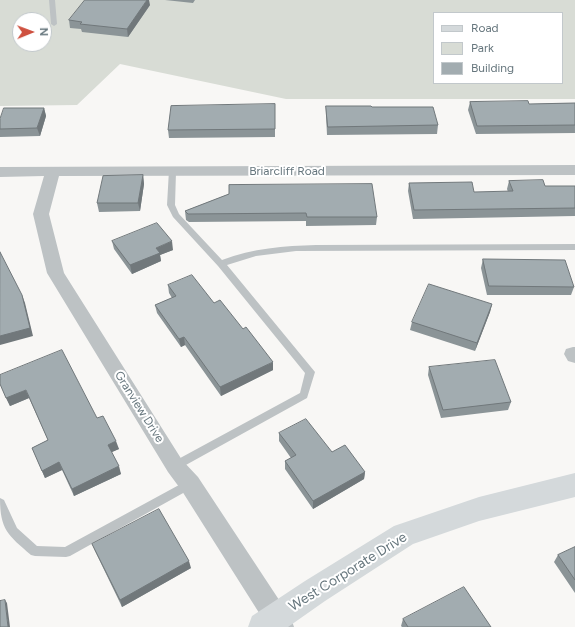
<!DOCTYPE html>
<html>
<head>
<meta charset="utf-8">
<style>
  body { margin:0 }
  #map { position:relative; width:575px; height:627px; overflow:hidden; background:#f8f7f5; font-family:Figtree,sans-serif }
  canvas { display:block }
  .legend { position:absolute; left:433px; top:12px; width:130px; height:72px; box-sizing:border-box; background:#fff; border:1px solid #c2c8cb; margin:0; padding:5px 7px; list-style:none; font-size:12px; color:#66767d }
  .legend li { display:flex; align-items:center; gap:8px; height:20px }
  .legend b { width:20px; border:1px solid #c2c8cb }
  .north { position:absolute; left:12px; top:12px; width:40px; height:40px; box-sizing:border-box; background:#fff; border:1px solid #c2c8cb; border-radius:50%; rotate:89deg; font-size:11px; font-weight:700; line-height:16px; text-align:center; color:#66767d }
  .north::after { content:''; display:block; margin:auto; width:14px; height:18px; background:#ce503f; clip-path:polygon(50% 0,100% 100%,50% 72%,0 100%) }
</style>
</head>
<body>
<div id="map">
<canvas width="575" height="627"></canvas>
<ul class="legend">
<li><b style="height:5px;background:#d4d9db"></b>Road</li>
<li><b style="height:11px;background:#d8dcd5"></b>Park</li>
<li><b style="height:11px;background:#a2acb0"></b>Building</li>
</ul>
<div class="north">N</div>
</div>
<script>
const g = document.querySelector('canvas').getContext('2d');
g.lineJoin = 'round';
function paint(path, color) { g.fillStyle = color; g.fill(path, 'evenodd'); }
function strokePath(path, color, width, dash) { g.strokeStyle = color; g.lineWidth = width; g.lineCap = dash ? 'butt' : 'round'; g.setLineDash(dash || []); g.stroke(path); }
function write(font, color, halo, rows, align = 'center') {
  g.font = font + ' Figtree,sans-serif'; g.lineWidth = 4; g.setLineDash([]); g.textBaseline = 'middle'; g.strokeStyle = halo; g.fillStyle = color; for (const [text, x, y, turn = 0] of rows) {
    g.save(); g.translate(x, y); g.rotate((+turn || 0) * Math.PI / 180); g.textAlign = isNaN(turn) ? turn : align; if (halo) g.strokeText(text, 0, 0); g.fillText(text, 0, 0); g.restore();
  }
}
paint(new Path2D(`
  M0 0H575V99H286L120 64 77 105 0 106ZM434 13H562V83H434ZM20 20H44V44H20Z`), '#d8dcd5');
paint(new Path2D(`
  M49 0H55L57 24 54 26 51 24Z
  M169 170H172L176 172 175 205 179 214 222 260C253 248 284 246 316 245L575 244V250L296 251 256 256 227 265 315 372 307 398 175 471 171 469 170 466 171 463 300 393 305 373 218 266 173 217 167 205Z
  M190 479 194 481 195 484 194 487 70 556 66 557 35 556 31 555C8 535 0 530 0 498L4 500 17 528 37 546 65 547Z`), '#bdc2c4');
paint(new Path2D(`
  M575 165V175L59 176 49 214 64 273 182 460 198 477 291 618 294 627H268L182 491 168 472 47 273 33 214 44 176 0 177V167Z
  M573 347H575V363L568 361 564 354 566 349Z`), '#bdc2c4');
paint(new Path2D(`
  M575 473V497L479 521 413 544 325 601 288 627H248L252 616 305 581 394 526 479 497Z`), '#d4d9db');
paint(new Path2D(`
  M165 0H195L193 3Z
  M150 5 128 37 82 32 81 29 70 28 69 20Z
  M470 102 529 104 575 103V133L476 134 468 110Z
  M275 104V137L169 138 168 130Z
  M326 106 372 107 438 125 437 134 327 135 326 114Z
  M44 108 46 116 40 136 0 137V119Z
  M143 175 144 184 140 211 99 212 97 203Z
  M509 181 545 186H575V216L413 219 408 191 409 183 474 192H508L507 189Z
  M229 194 377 217 376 225 306 226V221L189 222 186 220 185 211Z
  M112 241 173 250 160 255 161 261 132 274 114 249Z
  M483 259 574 287 571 295H487L481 268Z
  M168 285 214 303 273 370 221 396 185 345 181 347 157 313 155 305 172 298 169 293Z
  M492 304 490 312 475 351 410 330 412 322Z
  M429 367 511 402 508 410 441 418 428 375Z
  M0 384 97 418 119 449 111 452 121 474 74 496 62 470 45 478 32 448 48 440 29 398 10 406Z
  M279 433 332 452 365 472 364 479 313 509 285 469V461L291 458 279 441Z
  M92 544 191 568 122 607 95 551Z
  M575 547V593L554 562 558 555Z
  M403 619 491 627H402L401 626Z`), '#8b9497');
paint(new Path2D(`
  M147 0H149L150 5 128 37 127 29Z
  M44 108 46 116 40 136 37 128Z
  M143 175 144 184 140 211 138 203Z
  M172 241 173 250 160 255 161 261 132 274 130 265 156 248Z
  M22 295 25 303 33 336 0 345V336Z
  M492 304 490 312 475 351 477 343Z
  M184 337 185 345 181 347 179 339Z
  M273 362V370L221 396 220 387Z
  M26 390 29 398 10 406 6 398Z
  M116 441 119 449 110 453 108 445Z
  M59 462 62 470 45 478 42 471Z
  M119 466 121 474 74 496 72 489Z
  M365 472 364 479 313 509V501Z
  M189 561 191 568 122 607 120 600Z
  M5 600 7 603 10 627H8Z`), '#71787b');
const building = new Path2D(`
  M85 0H147L127 29 80 24 82 22 69 20Z
  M528 101 529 104 575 103V125L477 126 470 102Z
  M275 104V129L168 130 171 106Z
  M326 106H371L372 107H433L438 125 328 127Z
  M4 108H44L37 128 0 129V119Z
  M143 175 138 203H97L103 176Z
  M543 180 545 186H575V208L414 210 409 183 472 182 474 192 513 191 509 181Z
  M372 184 377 217H307L306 213 188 214 185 211 229 194V185Z
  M157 223 172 241 156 248 160 253 130 265 112 241Z
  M0 252 22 295 30 328 0 336Z
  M483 259 565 260 574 287 489 286Z
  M192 275 214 303 220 300 243 329 246 327 273 362 220 387 184 337 179 339 155 305 176 296 168 285Z
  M429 284 492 304 477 343 412 322Z
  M62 350 97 418 103 416 116 441 108 445 119 466 72 489 59 462 42 471 32 448 48 440 26 390 6 398 0 384V375Z
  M495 360 511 402 443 410 429 367Z
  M306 419 332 452 345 445 365 472 313 501 285 461 296 455 279 433Z
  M159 509 189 561 120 600 92 544Z
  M575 547V580L558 555Z
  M464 587 491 627H408L403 619Z
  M5 600 8 627H0V601Z`);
paint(building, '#a2acb0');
strokePath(building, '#71787b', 1);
write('12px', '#66767d', '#fff', [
  ["Briarcliff Road",287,171],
  ["Granview Drive",139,407,58]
]);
write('14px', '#66767d', '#fff', [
  ["West Corporate Drive",348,572,-32]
]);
</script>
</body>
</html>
